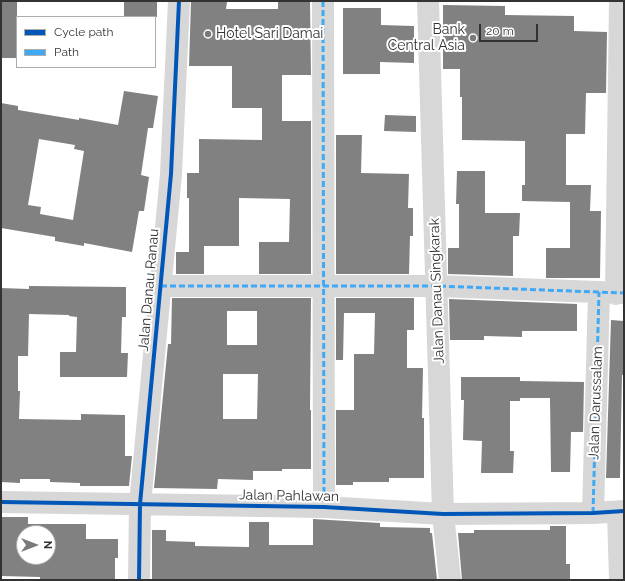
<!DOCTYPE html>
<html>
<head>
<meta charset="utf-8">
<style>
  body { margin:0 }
  #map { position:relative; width:625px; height:581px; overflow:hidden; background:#fff; font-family:Raleway,sans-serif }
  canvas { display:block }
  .frame { position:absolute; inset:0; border:2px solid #333; pointer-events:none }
  .legend { position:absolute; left:16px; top:16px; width:140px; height:52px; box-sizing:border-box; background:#fff; border:1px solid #adadad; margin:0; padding:5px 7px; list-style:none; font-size:12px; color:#333 }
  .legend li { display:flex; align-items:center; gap:8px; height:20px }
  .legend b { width:20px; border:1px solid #adadad }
  .north { position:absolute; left:16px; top:525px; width:40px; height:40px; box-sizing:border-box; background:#fff; border:1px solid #adadad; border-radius:50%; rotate:90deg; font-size:11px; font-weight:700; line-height:16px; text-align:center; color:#333 }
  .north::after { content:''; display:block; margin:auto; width:14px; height:18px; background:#7a7a7a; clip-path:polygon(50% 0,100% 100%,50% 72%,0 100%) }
  .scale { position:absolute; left:479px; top:24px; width:59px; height:18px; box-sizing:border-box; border:2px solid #333; border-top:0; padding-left:5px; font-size:12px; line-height:14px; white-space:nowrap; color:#333; -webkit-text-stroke:3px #fff; paint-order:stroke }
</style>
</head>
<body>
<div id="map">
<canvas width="625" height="581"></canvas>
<div class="frame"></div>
<ul class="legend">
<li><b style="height:5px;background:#0057b8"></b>Cycle path</li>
<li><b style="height:5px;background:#3fa9f5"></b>Path</li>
</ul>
<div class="north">N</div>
<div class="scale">20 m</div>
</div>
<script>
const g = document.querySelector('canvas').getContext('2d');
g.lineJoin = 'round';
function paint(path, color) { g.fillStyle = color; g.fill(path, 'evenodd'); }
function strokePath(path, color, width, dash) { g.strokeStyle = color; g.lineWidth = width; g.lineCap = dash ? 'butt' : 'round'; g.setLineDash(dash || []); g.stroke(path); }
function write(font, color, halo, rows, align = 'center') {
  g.font = font + ' Raleway,sans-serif'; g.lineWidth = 4; g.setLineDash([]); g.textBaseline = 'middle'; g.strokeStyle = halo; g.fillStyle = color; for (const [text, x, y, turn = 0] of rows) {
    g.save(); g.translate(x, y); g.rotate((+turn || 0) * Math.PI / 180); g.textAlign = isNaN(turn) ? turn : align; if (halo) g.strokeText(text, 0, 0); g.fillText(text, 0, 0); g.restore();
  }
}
paint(new Path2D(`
  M1 1H17V58H1Z
  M124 1H157V17H124Z
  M278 1H310L311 75H282V121H311V274H259V242H289L290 199 239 198V246H204V274H176V252H189V198H187V173H199V139L262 140V108H232V66H189L191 2H227L226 9H278Z
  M443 5 505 6V15L574 16V31L607 32 606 93H586L585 134H566V185H591L590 211H601L600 278H546V248H570V202L522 201V185H525V141L462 140V97H460V69H443Z
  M343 8H381V25L414 26V63L380 62V74H343Z
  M124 91 158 96 153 128H148L141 175 149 177 144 211H139L132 252 84 243V246L55 241V237L1 228V103L18 106V110L79 120V118L118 125ZM39 139 75 145 74 149 84 151 73 220 40 214 41 207 28 205Z
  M385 115 416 116V132L384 131Z
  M336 135H362L361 173 409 174 408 208H413V236H410L409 274H336Z
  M457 171H485V213H520L519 236H513V276L448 274V248H459V204H456Z
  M29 286 126 287V317H122L121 353H128L127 377H60V352H76L77 317 69 316V315L29 314 28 356H18V391H20L19 419 81 420V414L125 415V456H132L129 486H80V483L50 482V479H20V483L1 482V288L29 289Z
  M172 298H311L310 410H311V469H282V471H253V480L218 479 217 489 154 488 168 344H171ZM227 311H257V345H227ZM223 374H258L257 419H223Z
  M336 298H414V330H407V368H423L422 418H424V478H389V482H353V485H336V410H354V354H374L375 313H344L343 360H336Z
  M449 299 577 304V331H522V337L484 336V340H450Z
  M611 320 624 321V375H622L620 478H606Z
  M461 377H520V381L584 382 583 432H571L570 472H551L550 398H520V401H510V451H514L513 473H481L482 441 463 440 464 400H461Z
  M1 517H28V524H86V539H118V558H115V580H40V577L1 576ZM24 533H48V557H24Z
  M313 519 380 523V527L430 528V533H432L437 580H152V530H166V541L195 542V546L249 547V522H269V545H313Z
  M550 526H566V564H570V580L517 579V580H462L458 533H474V530H550Z`), '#818181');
strokePath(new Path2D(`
  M323 1 324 507
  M428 1 443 514 450 580
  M161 286H437L624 293
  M616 294 620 1
  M1 502 324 507 443 514 593 513 624 511
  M618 512 620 580
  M593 513 599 292
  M139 580 140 504 171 174 179 1`), '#d7d7d7', 22);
strokePath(new Path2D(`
  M323 1 324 507
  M161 286H437L624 293
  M593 513 599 292`), '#3fa9f5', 3, [6, 3]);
strokePath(new Path2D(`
  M1 502 324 507 443 514 593 513 624 511
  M139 580 140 504 171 174 179 1`), '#0057b8', 4);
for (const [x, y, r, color] of [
  [208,34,4,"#7a7a7a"],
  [473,38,4,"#7a7a7a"]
]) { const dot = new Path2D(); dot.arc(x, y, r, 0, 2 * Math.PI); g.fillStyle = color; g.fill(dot); strokePath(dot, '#fff', 1.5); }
write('14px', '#333', '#fff', [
  ["Bank",465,30],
  ["Central Asia",465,46],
  ["Hotel Sari Damai",216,34,"left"]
], 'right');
write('14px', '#333', '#fff', [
  ["Jalan Danau Ranau",149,290,-85],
  ["Jalan Danau Singkarak",437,291,-92],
  ["Jalan Darussalam",596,403,-88],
  ["Jalan Pahlawan",289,496,1]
]);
</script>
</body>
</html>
